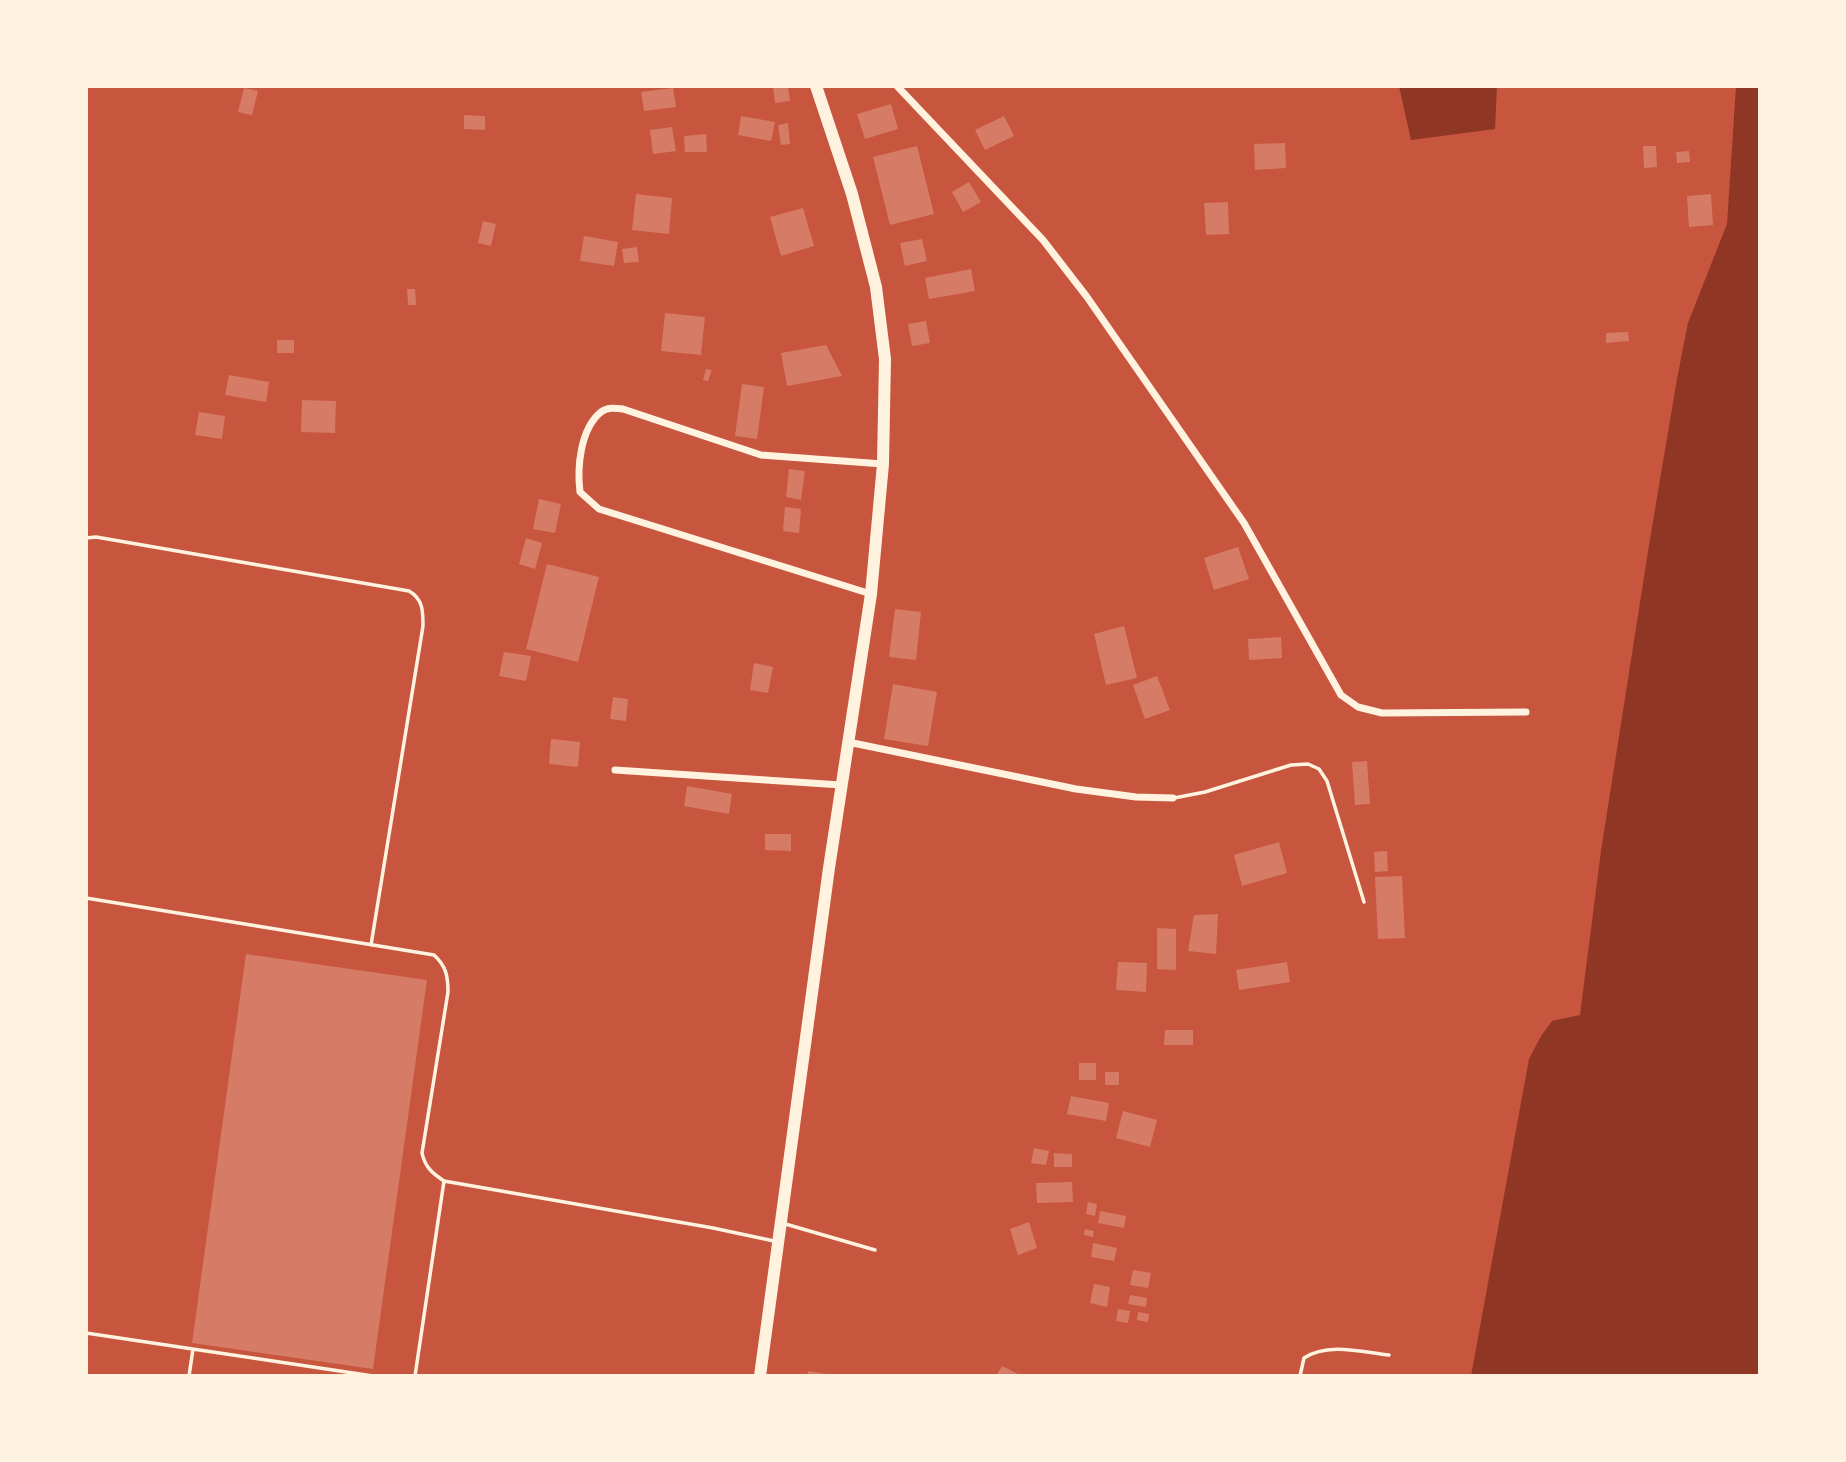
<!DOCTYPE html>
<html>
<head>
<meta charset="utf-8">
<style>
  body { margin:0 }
  #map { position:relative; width:1846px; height:1462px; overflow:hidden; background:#c8553d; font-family:Quicksand,sans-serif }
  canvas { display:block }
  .frame { position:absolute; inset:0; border:88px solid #fff3e0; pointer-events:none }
</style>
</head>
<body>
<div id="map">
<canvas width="1846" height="1462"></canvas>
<div class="frame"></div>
</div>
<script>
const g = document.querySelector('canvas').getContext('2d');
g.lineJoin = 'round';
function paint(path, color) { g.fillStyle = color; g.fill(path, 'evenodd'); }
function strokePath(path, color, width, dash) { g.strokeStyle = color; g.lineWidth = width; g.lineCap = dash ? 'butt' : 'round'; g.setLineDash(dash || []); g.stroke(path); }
paint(new Path2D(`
  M1399 86H1497L1495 129 1411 140Z
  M1736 86H1760V1376H1471L1529 1059 1541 1036 1552 1021 1580 1015 1601 851 1650 539 1677 379 1688 323 1727 224Z`), '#8f3625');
paint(new Path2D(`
  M773 86H788L790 101 775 103Z
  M244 88 258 91 252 115 238 112Z
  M673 88 676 107 644 111 641 92Z
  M891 104 898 129 865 139 857 114Z
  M464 115 485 116V130L464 129Z
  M741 116 775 122 771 141 738 135Z
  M1004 116 1014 136 985 150 975 130Z
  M788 123 790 144 781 145 778 125Z
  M672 127 676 151 653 154 650 130Z
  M706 134 707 152H685L684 136Z
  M1285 143 1286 168 1255 170 1254 144Z
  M917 146 934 214 890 225 873 157Z
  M1643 146H1656L1657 167 1644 168Z
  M1689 151 1690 162 1677 163 1676 152Z
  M969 182 981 202 963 212 952 192Z
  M636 194 672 198 669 234 632 230Z
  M1711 194 1713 225 1689 227 1687 196Z
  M1228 202 1229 234 1206 235 1204 203Z
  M803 208 814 246 781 256 770 217Z
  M483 221 496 224 491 246 478 243Z
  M584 236 618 242 614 266 580 261Z
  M922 239 927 261 905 266 900 243Z
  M637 247 639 262 624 263 622 249Z
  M971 269 975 291 929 299 925 278Z
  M407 289H415L416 305H408Z
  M665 313 705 317 701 355 661 351Z
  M926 321 930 343 912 346 908 324Z
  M1628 332 1629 341 1606 343V333Z
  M277 340H294V353H277Z
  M826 345 842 376 787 386 781 353Z
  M706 369 712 370 708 381 703 380Z
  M229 375 269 382 266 402 225 395Z
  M742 384 764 387 757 439 735 436Z
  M302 400 336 401 335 433 301 432Z
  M199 412 225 416 222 439 195 435Z
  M789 469 805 471 801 500 786 497Z
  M539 499 561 504 555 533 533 529Z
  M785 507 801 509 799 533 783 531Z
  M526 538 542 543 535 569 519 564Z
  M1238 547 1249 579 1214 590 1204 558Z
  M547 564 599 577 578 662 526 649Z
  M895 609 921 612 916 660 889 657Z
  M1124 626 1137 678 1106 685 1094 634Z
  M1281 637 1282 658 1249 660 1248 639Z
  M504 652 531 656 526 681 499 676Z
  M754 663 773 667 768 693 750 690Z
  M1157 676 1170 710 1145 719 1133 685Z
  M893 684 937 692 928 746 884 739Z
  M613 697 628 699 626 721 610 719Z
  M551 739 580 742 578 767 549 764Z
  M1367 761 1370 804 1355 805 1352 762Z
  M687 786 732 794 729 814 684 806Z
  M765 834H791V851L765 850Z
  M1279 842 1287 873 1242 886 1234 855Z
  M1387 851 1388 871 1375 872 1374 852Z
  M1402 876 1405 938 1378 939 1375 877Z
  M1218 914 1216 954 1188 951 1194 915Z
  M1157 928 1176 929V970L1157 969Z
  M246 954 427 980 373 1369 192 1343Z
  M1118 962 1147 963 1146 992 1116 990Z
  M1287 962 1290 982 1239 990 1236 970Z
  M1165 1030H1193V1045H1164Z
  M1079 1063H1096V1080H1079Z
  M1105 1072H1119V1085H1105Z
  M1071 1096 1109 1103 1106 1121 1067 1114Z
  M1123 1111 1157 1120 1150 1147 1116 1138Z
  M1034 1148 1049 1151 1046 1165 1031 1163Z
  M1054 1153 1072 1154V1167H1054Z
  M1072 1182 1073 1202 1037 1203 1036 1183Z
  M1088 1202 1097 1204 1095 1216 1086 1214Z
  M1100 1211 1126 1216 1124 1228 1098 1223Z
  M1029 1222 1037 1248 1018 1255 1010 1229Z
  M1085 1229 1094 1231 1093 1237 1084 1235Z
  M1093 1243 1117 1248 1114 1261 1091 1257Z
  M1133 1270 1151 1273 1148 1288 1130 1285Z
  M1094 1284 1110 1287 1107 1307 1090 1303Z
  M1130 1295 1147 1298 1146 1307 1128 1304Z
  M1118 1309 1130 1311 1128 1323 1116 1321Z
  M1138 1312 1149 1314 1148 1322 1137 1320Z
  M1002 1366 1022 1376H996Z
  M808 1371 826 1374V1376H807Z`), '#d67c66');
strokePath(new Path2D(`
  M1300 1376 1304 1358C1328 1342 1362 1352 1389 1355`), '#fff3e0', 3.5);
strokePath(new Path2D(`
  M86 538 96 537 409 591C423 599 423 611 423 626L371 945
  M1174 798 1205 792 1291 765 1308 764 1319 769 1327 781 1364 902
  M86 898 434 955C446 966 448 976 448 992L422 1153C425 1167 432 1173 444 1181
  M782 1223 875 1250
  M86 1333 373 1376
  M189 1376 193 1349
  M415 1376 444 1181 713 1228 774 1241`), '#fff3e0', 3.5);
strokePath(new Path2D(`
  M897 86 1043 240 1087 297 1244 523 1341 695 1358 707 1382 713 1526 712
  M871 594 599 509 580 492C577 468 580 429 601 412 607 407 615 408 623 409L761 455 883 464
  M848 742 1076 789 1136 797 1173 798
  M615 770 841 785`), '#fff3e0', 7);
strokePath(new Path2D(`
  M760 1376 829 868 871 594 883 464 885 359 876 287 852 194 816 86`), '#fff3e0', 12);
</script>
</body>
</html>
